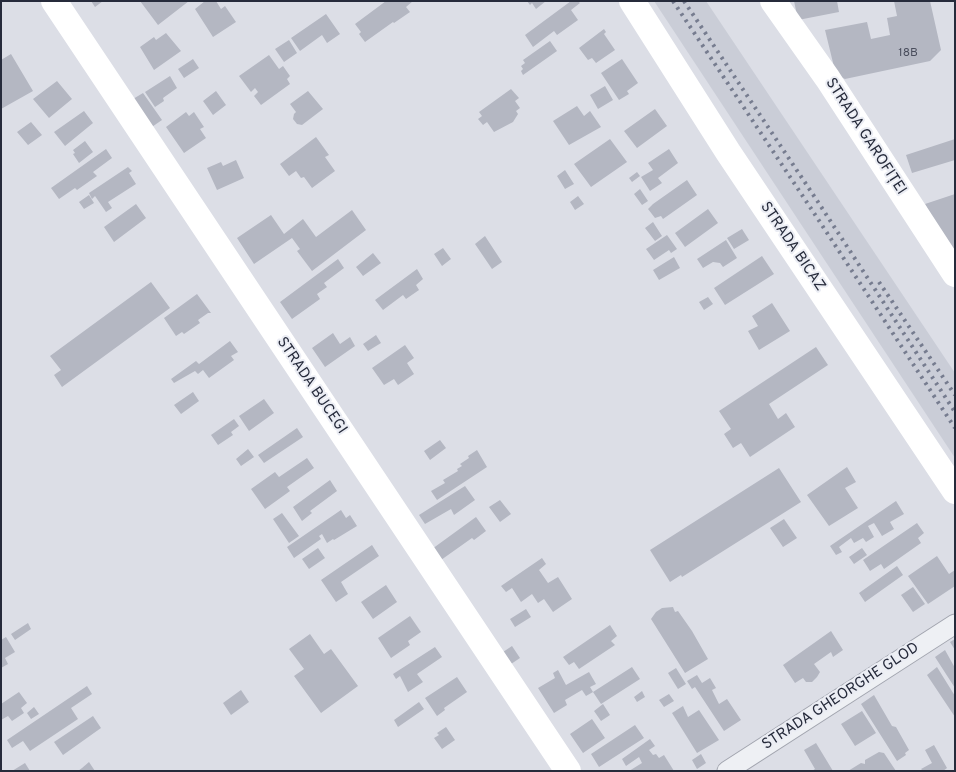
<!DOCTYPE html>
<html>
<head>
<meta charset="utf-8">
<style>
  body { margin:0 }
  #map { position:relative; width:956px; height:772px; overflow:hidden; background:#dcdee6; font-family:Overpass,sans-serif }
  canvas { display:block }
  .frame { position:absolute; inset:0; border:2px solid #262b3b; pointer-events:none }
</style>
</head>
<body>
<div id="map">
<canvas width="956" height="772"></canvas>
<div class="frame"></div>
</div>
<script>
const g = document.querySelector('canvas').getContext('2d');
g.lineJoin = 'round';
function paint(path, color) { g.fillStyle = color; g.fill(path, 'evenodd'); }
function strokePath(path, color, width, dash) { g.strokeStyle = color; g.lineWidth = width; g.lineCap = dash ? 'butt' : 'round'; g.setLineDash(dash || []); g.stroke(path); }
function write(font, color, halo, rows, align = 'center') {
  g.font = font + ' Overpass,sans-serif'; g.lineWidth = 4; g.setLineDash([]); g.textBaseline = 'middle'; g.strokeStyle = halo; g.fillStyle = color; for (const [text, x, y, turn = 0] of rows) {
    g.save(); g.translate(x, y); g.rotate((+turn || 0) * Math.PI / 180); g.textAlign = isNaN(turn) ? turn : align; if (halo) g.strokeText(text, 0, 0); g.fillText(text, 0, 0); g.restore();
  }
}
paint(new Path2D(`
  M654 1H706L955 373V458Z`), '#cacdd7');
paint(new Path2D(`
  M91 1H103L95 7Z
  M140 1H189L158 25Z
  M205 1H216L221 9 225 6 236 22 213 37 195 9Z
  M386 1H413L406 7 410 12 394 23 393 22 365 42 359 34 361 32 355 24Z
  M527 1H546L536 9 532 3 530 5Z
  M571 1H578L580 3 571 10 578 20 557 35 554 31 533 47 525 35Z
  M794 1H837L839 12 798 20Z
  M894 1H930L941 50 930 61 845 79 836 75 825 30 867 22 871 39 890 35 887 18 897 16Z
  M326 14 340 34 327 43 322 35 300 51 291 38Z
  M604 29 606 32 604 34 615 50 596 63 592 58 588 60 579 48Z
  M166 33 181 51 154 70 140 47 154 37 156 40Z
  M289 40 297 53 284 62 275 49Z
  M550 41 557 51 523 75 521 71 523 69 521 66 525 63 523 60Z
  M11 54 33 91 1 109V60Z
  M269 55 279 69 283 66 290 76 287 79 290 84 261 105 254 96 258 92 255 88 251 92 239 76Z
  M193 59 199 68 184 78 178 69Z
  M622 59 638 83 627 91 629 94 619 100 601 73Z
  M170 76 177 88 163 98 164 101 155 107 145 92Z
  M57 81 72 99 49 118 33 99Z
  M605 86 613 100 598 109 590 95Z
  M511 89 519 98 515 101 520 108 516 111 518 114 513 122 494 132 487 122 483 125 478 119 482 116 479 112Z
  M216 91 226 105 213 115 203 101Z
  M308 91 323 109 302 125 297 124 293 119 294 114 296 112 290 104Z
  M143 93 162 120 146 131 128 102Z
  M577 106 584 116 590 111 601 127 569 145 553 121Z
  M655 109 667 126 637 148 624 131Z
  M84 111 93 123 65 146 54 132Z
  M186 112 189 116 194 112 204 127 200 129 206 138 184 153 166 127Z
  M31 122 42 135 28 145 17 132Z
  M316 137 329 155 325 157 335 171 312 188 304 177 301 178 296 171 289 176 280 164Z
  M610 139 627 162 591 187 574 164Z
  M955 139V160L912 173 906 155Z
  M85 141 93 152 79 163 73 154 75 153 73 150Z
  M106 149 112 158 93 172 97 176 77 190 75 188 59 199 51 188Z
  M669 149 678 163 658 178 662 183 650 191 641 177 653 170 648 163Z
  M236 160 244 178 217 190 207 168 221 162 223 166Z
  M128 167 132 171 129 173 136 184 108 202 112 208 106 212 95 196 92 199 89 193Z
  M565 170 574 184 565 189 557 176Z
  M637 172 640 176 632 182 629 178Z
  M687 180 697 195 663 219 661 216 655 218 648 209 653 204Z
  M640 189 648 201 642 205 634 194Z
  M955 194V258L925 204Z
  M89 195 94 203 84 209 79 202Z
  M578 196 584 204 575 210 570 202Z
  M136 204 146 218 114 242 104 227Z
  M708 209 718 223 685 247 675 233Z
  M352 210 366 230 312 271 297 251 300 249 292 238 254 264 237 238 271 215 284 234 303 219 316 237Z
  M653 222 662 236 655 241 645 228Z
  M742 229 749 240 734 249 727 238Z
  M667 235 677 249 671 253 669 250 654 260 646 249Z
  M485 236 502 262 492 269 475 244Z
  M726 240 737 258 723 267 720 263 713 262 703 268 697 259Z
  M443 248 451 259 442 266 434 254Z
  M373 253 381 263 363 276 356 267Z
  M762 256 774 274 725 305 714 288Z
  M674 257 680 268 659 280 653 270Z
  M338 259 344 268 324 283 327 287 317 294 320 299 292 319 280 302Z
  M417 269 423 279 416 285 419 290 406 299 403 295 383 310 375 300Z
  M151 282 170 308 62 387 54 375 61 370 50 356Z
  M197 294 211 313H208L198 320 200 323 184 334 182 332 176 336 164 318Z
  M708 297 713 304 704 310 699 302Z
  M772 303 790 331 759 350 748 331 758 326 752 316Z
  M333 333 340 344 350 337 355 346 325 367 312 348Z
  M376 335 381 343 368 351 363 344Z
  M230 341 238 352 231 356 234 360 209 378 203 370 198 374 195 371 174 383 171 379 196 361 199 364Z
  M405 345 414 358 407 363 414 374 398 385 394 379 384 385 372 368Z
  M816 347 828 365 769 404 778 419 786 413 795 427 750 457 741 443 733 448 724 434 731 429 719 411Z
  M193 392 199 401 181 414 174 405Z
  M264 399 274 413 249 431 239 416Z
  M234 419 239 426 231 432 233 435 218 445 211 435Z
  M297 428 303 437 264 463 258 455Z
  M440 440 446 448 430 460 424 451Z
  M248 449 254 457 241 466 236 459Z
  M477 450 487 467 437 500 431 491 445 483 443 480 458 471 457 469 462 466 460 464 469 458 468 456Z
  M307 458 314 468 287 487 290 491 265 509 251 489 275 472 279 477Z
  M847 467 856 482 845 488 858 508 829 526 807 495Z
  M779 468 801 502 682 577 681 575 670 582 650 550Z
  M330 480 337 491 310 511 312 513 302 521 293 507Z
  M465 486 475 500 454 515 451 509 425 524 419 515Z
  M500 500 511 514 500 522 489 507Z
  M896 501 904 514 890 522 894 529 882 536 874 523 868 526 874 537 866 542 863 538 854 543 851 538 839 547 842 552 836 555 830 546Z
  M341 510 346 518 350 515 357 526 334 540 333 539 327 543 322 534 319 536 321 539 294 558 287 547Z
  M282 513 299 536 289 543 273 519Z
  M476 517 486 531 474 540 472 538 441 560 432 549Z
  M784 519 797 538 783 547 770 528Z
  M917 523 924 533 918 538 921 543 884 569 881 564 870 571 863 560Z
  M372 545 379 556 341 582 348 594 336 602 321 580Z
  M318 548 325 558 309 569 302 559Z
  M862 548 867 555 854 564 849 557Z
  M937 556 949 574 955 570V586L928 604 908 576Z
  M542 558 546 564 539 570 548 583 558 577 572 599 553 612 544 599 538 603 532 594 521 602 512 588 506 592 501 586Z
  M897 566 903 575 865 602 859 593Z
  M386 585 397 602 373 619 361 602Z
  M913 587 925 604 913 612 901 595Z
  M673 607 675 612 678 611 692 631 708 659 685 673 651 619 656 612 662 608Z
  M526 609 531 617 515 627 510 619Z
  M410 616 421 632 408 641 410 645 391 658 378 638Z
  M28 623 31 629 15 640 11 634Z
  M610 625 617 636 611 641 615 645 579 669 574 662 569 665 563 657Z
  M831 631 843 650 833 657 831 652 814 664 820 672 817 677 812 682H806L803 678 795 683 783 665Z
  M310 634 324 654 331 649 358 686 321 713 294 676 304 669 289 649Z
  M6 637 15 652 5 658 8 664 1 668V640Z
  M955 639V650L950 642Z
  M512 646 520 658 511 664 503 652Z
  M435 647 442 657 417 674 423 682 408 692 400 676 396 679 393 674Z
  M945 650 955 668V688L935 657Z
  M632 667 640 679 601 704 593 692Z
  M937 667 955 696V717L927 675Z
  M676 668 686 684 678 689 668 673Z
  M558 670 566 685 589 672 596 684 590 687 593 692 586 696 582 690 565 700 567 705 554 713 538 688 555 678 553 673Z
  M697 675 702 683 710 678 716 688 712 690 719 704 727 699 741 720 724 731 695 687 692 689 687 681Z
  M457 677 467 692 444 708 445 710 437 716 425 698Z
  M87 686 92 694 71 708 78 719 30 751 23 741 12 748 7 740Z
  M241 690 249 702 231 715 223 703Z
  M642 691 645 697 637 702 634 697Z
  M19 692 27 703 21 708 24 713 12 721 8 716 1 720V704Z
  M669 694 674 701 664 707 659 700Z
  M874 695 892 726 896 727 909 750 905 753 906 755 897 761 861 704Z
  M419 702 424 709 398 727 394 720Z
  M603 704 610 715 601 721 594 711Z
  M683 706 688 717 699 710 719 740 697 753 672 713Z
  M34 707 39 714 31 719 27 713Z
  M862 711 876 733 855 746 841 724Z
  M93 716 101 728 63 755 54 742Z
  M592 719 605 738 583 753 570 734Z
  M635 725 644 738 599 767 591 754Z
  M446 727 455 740 442 749 434 738 439 735 437 733Z
  M650 739 655 746 649 750 653 755 656 754 659 758 664 755 674 771H629L642 763 639 757 626 766 622 759Z
  M816 743 833 771H812L815 769 804 750Z
  M934 745 947 768 943 771H923L921 769 932 763 925 750Z
  M879 752 884 753 896 771H848L861 763 865 764V760Z
  M701 754 706 763 697 769 692 760Z
  M89 762 95 771H78L82 768Z
  M25 763 30 771H12Z`), '#b4b7c2');
const street = new Path2D(`
  M727 771 955 624`);
strokePath(street, '#a2a5af', 21);
strokePath(street, '#eef0f4', 19);
strokePath(new Path2D(`
  M54 1 568 771
  M632 1 728 152 955 491
  M773 1 828 79 955 274`), '#fff', 26);
strokePath(new Path2D(`
  M673 1 812 210 955 428
  M684 1 818 202 955 412
  M879 282 955 395`), '#767c8f', 4, [2.5, 5]);
write('12px', '#4a4e5d', null, [
  ["18B",908,54]
]);
write('15px', '#262b3b', '#ebedf4', [
  ["STRADA GAROFIȚEI",865,137,57],
  ["STRADA BICAZ",792,247,56],
  ["STRADA BUCEGI",311,386,56],
  ["STRADA GHEORGHE GLOD",841,697,-33]
]);
</script>
</body>
</html>
